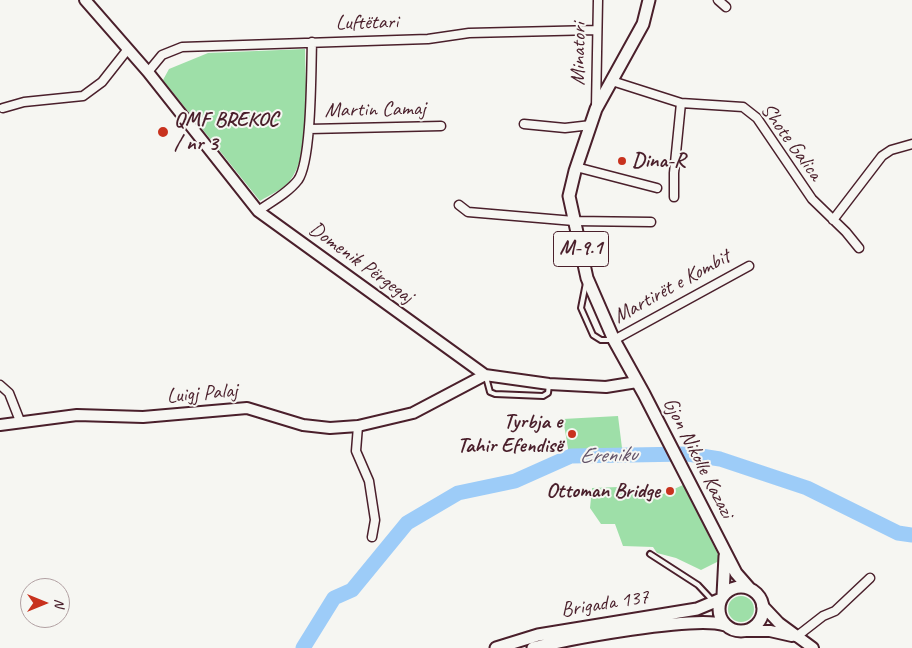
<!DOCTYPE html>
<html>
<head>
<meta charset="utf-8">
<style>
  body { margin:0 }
  #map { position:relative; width:912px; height:648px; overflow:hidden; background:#f6f6f2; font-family:Caveat,sans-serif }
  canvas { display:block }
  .north { position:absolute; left:20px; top:578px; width:50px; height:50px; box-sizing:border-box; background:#f6f6f2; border:1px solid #b1a0a2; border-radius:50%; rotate:90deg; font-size:14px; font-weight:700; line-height:20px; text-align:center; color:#4a1f2b }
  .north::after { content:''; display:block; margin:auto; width:18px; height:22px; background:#c8321e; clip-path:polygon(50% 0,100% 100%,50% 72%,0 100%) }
</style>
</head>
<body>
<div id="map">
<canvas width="912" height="648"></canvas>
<div class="north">N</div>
</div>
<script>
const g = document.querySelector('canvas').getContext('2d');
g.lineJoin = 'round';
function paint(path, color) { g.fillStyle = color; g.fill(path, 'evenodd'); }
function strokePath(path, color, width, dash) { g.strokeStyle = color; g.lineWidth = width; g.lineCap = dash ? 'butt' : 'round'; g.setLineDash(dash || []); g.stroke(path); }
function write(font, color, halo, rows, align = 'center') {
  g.font = font + ' Caveat,sans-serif'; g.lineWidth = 4; g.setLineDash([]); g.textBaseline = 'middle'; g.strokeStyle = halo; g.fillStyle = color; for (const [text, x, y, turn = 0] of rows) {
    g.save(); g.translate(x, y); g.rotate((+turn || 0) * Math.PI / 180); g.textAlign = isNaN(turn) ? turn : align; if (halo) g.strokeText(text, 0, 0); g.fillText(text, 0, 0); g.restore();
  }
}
paint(new Path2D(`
  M305 49C305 84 313 153 289 182 282 190 269 195 260 201L163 80 169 69 208 53Z
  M618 416 622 448 570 460 563 419Z
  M683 485 721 560 701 570 676 558 657 553 653 547 623 546 615 524H601L590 508 592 488 618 487 642 496 654 498Z
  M728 609a13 13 0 1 1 26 0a13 13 0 1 1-26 0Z`), '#9edfa8');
strokePath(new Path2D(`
  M303 648 334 598 352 590 407 523 458 493 515 481 571 456 688 454 720 459 807 488 898 533 912 535`), '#9dccf8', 15);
const lane = new Path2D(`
  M586 283 581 308 593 335 601 340H611
  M486 377 490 392 495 394 543 396 548 393 549 385
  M650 554 698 585 712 600`);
const street = new Path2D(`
  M718 0 726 7
  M148 72 162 55 182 47 428 39 469 33 596 30
  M612 81 681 103 743 107 757 118 812 199 846 232 859 248
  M596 107 598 0
  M3 108 24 102 83 96 102 82 128 49
  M524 124 565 128 591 125
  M309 129 441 126
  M576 167 657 188
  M674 197V173L681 103
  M459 205 468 212 574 221 651 222
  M258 211C271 202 288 193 298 180 312 160 311 70 312 42
  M833 220 882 156 891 150 912 144
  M614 340 749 266
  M0 385 9 393 20 421
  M358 426 356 451 369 481 375 520 372 537
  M796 637 823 616 835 611 870 578`);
const secondary = new Path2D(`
  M85 0 148 72 258 211 485 375 549 384 606 387 637 382
  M0 425 77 415 143 417 247 408 303 425 330 428 358 426 413 413 485 375
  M762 605 779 623 813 648
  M745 631H770L792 636`);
const primary = new Path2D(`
  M649 0 643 24 596 109 575 171 569 196 587 278 614 340 644 394 736 573 750 589
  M719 609a22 22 0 1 1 44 0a22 22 0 1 1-44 0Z
  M723 595 725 556
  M496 648 538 635 697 609 721 599
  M533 648C568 639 696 615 725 625`);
strokePath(lane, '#4a1f2b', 8);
strokePath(street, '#4a1f2b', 11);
strokePath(secondary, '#4a1f2b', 14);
strokePath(primary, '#4a1f2b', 15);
strokePath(lane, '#f6f6f2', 4);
strokePath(street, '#f6f6f2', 8);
strokePath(secondary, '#f6f6f2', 10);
strokePath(primary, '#f6f6f2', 11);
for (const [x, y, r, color] of [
  [163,132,6,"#c8321e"],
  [622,161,5,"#c8321e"],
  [572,434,5,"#c8321e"],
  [670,491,5,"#c8321e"]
]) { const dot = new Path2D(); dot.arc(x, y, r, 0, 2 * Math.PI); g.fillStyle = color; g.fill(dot); strokePath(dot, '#f6f6f2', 2); }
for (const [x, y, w] of [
  [581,249,55]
]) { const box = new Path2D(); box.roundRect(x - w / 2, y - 17.5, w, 35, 4); g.fillStyle = '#f6f6f2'; g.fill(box); strokePath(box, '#4a1f2b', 1); }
write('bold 20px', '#4a1f2b', null, [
  ["M-9.1",581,249]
]);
write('21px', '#4a1f2b', '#f6f6f2', [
  ["Luftëtari",367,23,-1],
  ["Minatori",579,54,-89],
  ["Martin Camaj",375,110,-1],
  ["Shote Galica",791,142,54],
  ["Domenik Përgegaj",361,263,36],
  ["Martirët e Kombit",672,287,-29],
  ["Luigj Palaj",202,394,-5],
  ["Gjon Nikolle Kazazi",698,458,63],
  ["Brigada 137",605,604,-9]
]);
write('bold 21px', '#4a1f2b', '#f6f6f2', [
  ["QMF BREKOC",174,120],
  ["/ nr 3",174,144],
  ["Dina-R",632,161],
  ["Tyrbja e",562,422,"right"],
  ["Tahir Efendisë",562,446,"right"],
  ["Ottoman Bridge",660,491,"right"]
], 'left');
write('italic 22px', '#635368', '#f6f6f2', [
  ["Ereniku",608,456,-2]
]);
</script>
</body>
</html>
